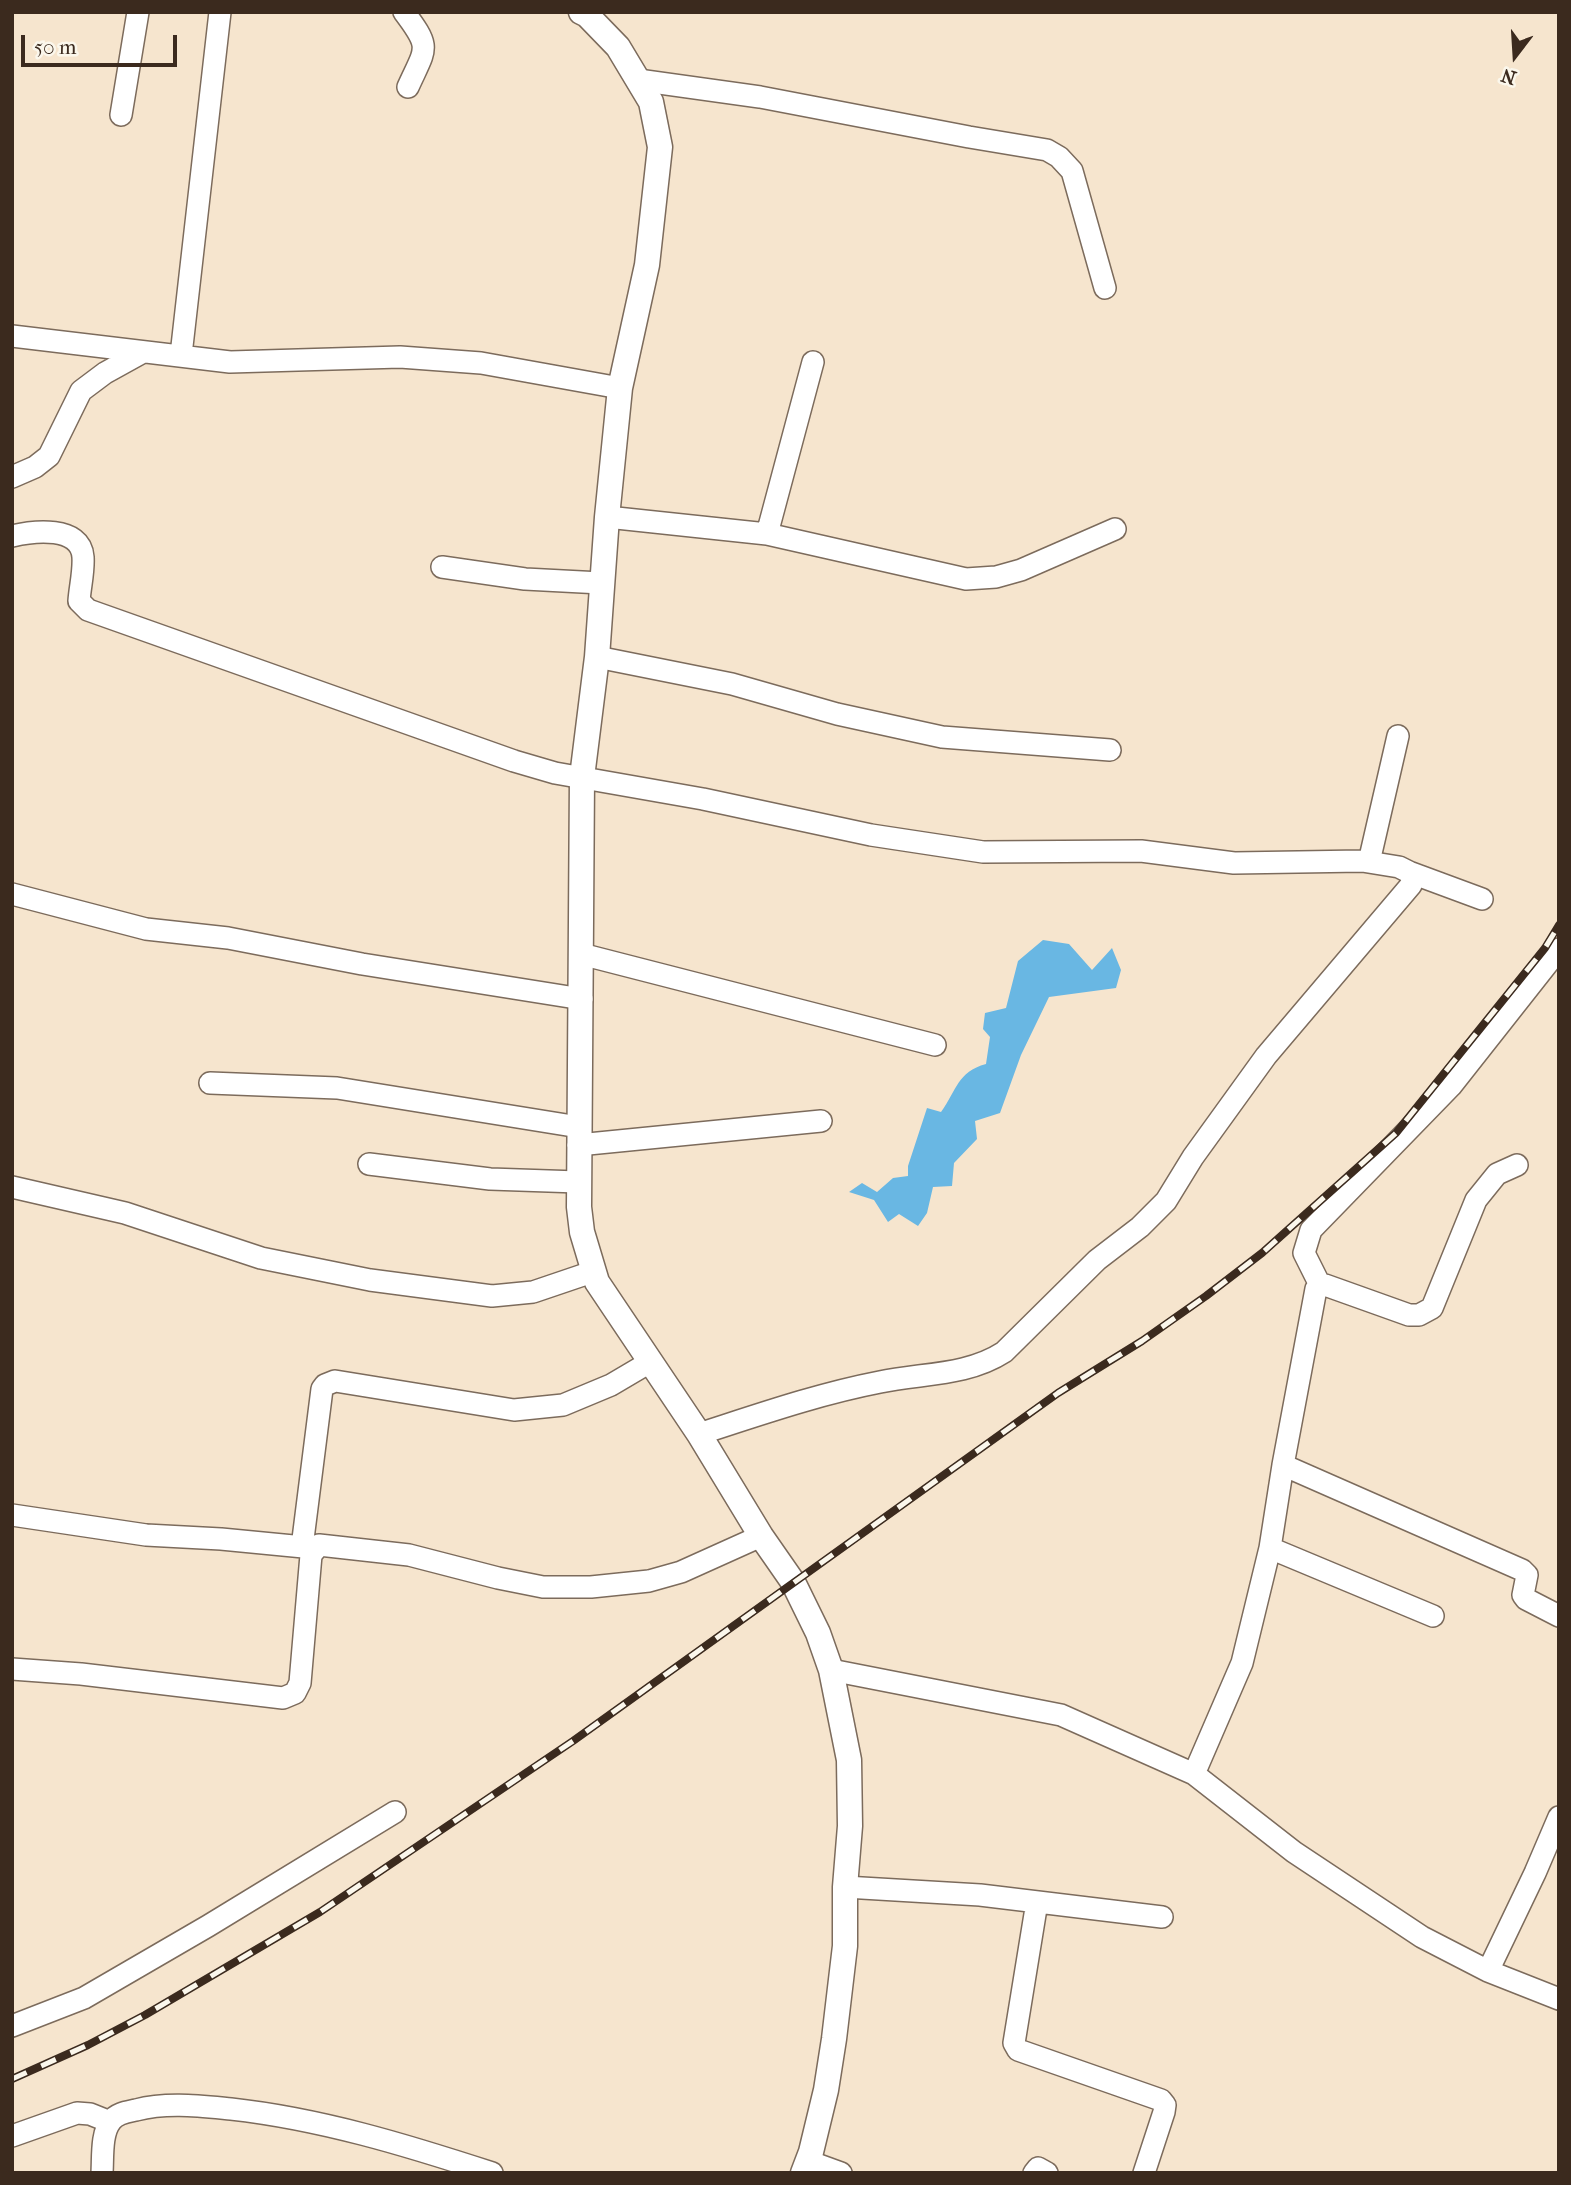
<!DOCTYPE html>
<html>
<head>
<meta charset="utf-8">
<style>
  body { margin:0 }
  #map { position:relative; width:1571px; height:2185px; overflow:hidden; background:#f6e5ce; font-family:"IM FELL French Canon",serif }
  canvas { display:block }
  .frame { position:absolute; inset:0; border:14px solid #3b2a1e; pointer-events:none }
  .north { position:absolute; left:1480px; top:21px; width:70px; height:70px; -webkit-text-stroke:5px #fbf7ec; paint-order:stroke; rotate:197deg; font-size:19px; font-weight:700; line-height:28px; text-align:center; color:#3b2a1e }
  .north::after { content:''; display:block; margin:auto; width:24px; height:32px; background:#3b2a1e; clip-path:polygon(50% 0,100% 100%,50% 72%,0 100%) }
  .scale { position:absolute; left:21px; top:35px; width:156px; height:32px; box-sizing:border-box; border:4px solid #3b2a1e; border-top:0; padding-left:9px; font-size:21px; line-height:24px; white-space:nowrap; color:#3b2a1e; -webkit-text-stroke:5px #fbf7ec; paint-order:stroke }
</style>
</head>
<body>
<div id="map">
<canvas width="1571" height="2185"></canvas>
<div class="frame"></div>
<div class="north">N</div>
<div class="scale">50 m</div>
</div>
<script>
const g = document.querySelector('canvas').getContext('2d');
g.lineJoin = 'round';
function paint(path, color) { g.fillStyle = color; g.fill(path, 'evenodd'); }
function strokePath(path, color, width, dash) { g.strokeStyle = color; g.lineWidth = width; g.lineCap = dash ? 'butt' : 'round'; g.setLineDash(dash || []); g.stroke(path); }
paint(new Path2D(`
  M1043 940 1069 944 1092 970 1112 948 1121 970 1116 988 1049 997 1021 1055 1000 1113 975 1121 977 1139 954 1163 952 1186 933 1187 927 1213 918 1226 899 1214 888 1222 874 1200 849 1192 862 1183 877 1192 893 1178 908 1176V1166L927 1108 941 1112C957 1090 957 1072 986 1064L990 1037 983 1029 985 1013 1006 1008 1018 961Z`), '#69b7e3');
const minor = new Path2D(`
  M404 12C432 49 426 47 408 87
  M638 80 760 97 969 137 1047 150 1059 157 1072 171 1105 288
  M121 115 138 12
  M12 336 230 362 400 357 481 363 620 388
  M181 355 220 12
  M12 477 35 467 49 456 81 391 105 373 143 352
  M607 517 767 534 966 579 996 577 1021 570 1115 529
  M767 534 813 362
  M12 536C33 531 81 525 83 557 84 571 80 587 79 601L88 610 514 761 555 773 703 799 871 835 983 852 1141 851 1234 863 1362 861 1399 867 1409 872 1412 878 1411 885 1266 1056 1193 1157 1166 1201 1140 1227 1097 1260 1004 1352C967 1376 922 1373 880 1382 818 1394 758 1415 699 1434
  M442 567 525 579 601 583
  M597 657 732 684 837 714 942 737 1110 750
  M1369 862 1398 736
  M1409 872 1482 899
  M12 894 146 929 228 938 362 964 582 999
  M581 954 935 1045
  M210 1083 337 1088 579 1127
  M578 1145 821 1121
  M369 1164 490 1179 578 1182
  M12 1187 125 1213 261 1258 370 1280 492 1296 533 1292 592 1272
  M1320 1285 1304 1253 1311 1230 1451 1086 1559 949
  M1283 1465 1522 1570 1527 1575 1523 1595 1526 1599 1559 1616
  M12 1515 146 1535 221 1539 314 1548
  M302 1547 322 1389 325 1385 335 1381 514 1410 563 1405 611 1385 650 1362
  M1270 1548 1433 1616
  M12 1669 81 1674 283 1698 295 1693 300 1683 311 1555 319 1545 409 1555 498 1578 543 1587H591L649 1581 681 1572 761 1536
  M831 1670 1061 1715 1194 1774 1294 1852 1422 1937 1488 1971 1559 1999
  M1194 1774 1242 1663 1270 1548 1283 1465 1316 1289 1325 1285 1409 1315H1419L1432 1308 1476 1200 1497 1174 1517 1165
  M845 1887 980 1895 1162 1917
  M1037 1902 1014 2043 1018 2050 1161 2100 1165 2105 1164 2112 1144 2173
  M1488 1971 1535 1873 1559 1817
  M12 2026 84 1998 208 1926 395 1812
  M12 2136 77 2113 90 2114 110 2122
  M808 2161 841 2173
  M102 2173C103 2157 101 2133 111 2121 117 2113 127 2112 136 2110 167 2102 199 2106 231 2109 321 2119 406 2145 492 2173
  M1034 2173 1038 2168 1047 2173`);
const tertiary = new Path2D(`
  M581 12 587 15 618 47 651 102 660 147 647 265 620 388 607 517 597 657 582 777 579 1207 582 1232 597 1282 699 1434 761 1536 793 1582 818 1633 831 1670 849 1760 850 1826 845 1887V1946L834 2039 826 2090 811 2152 803 2173`);
strokePath(minor, '#7c6b5c', 24);
strokePath(tertiary, '#7c6b5c', 27);
strokePath(minor, '#fff', 21);
strokePath(tertiary, '#fff', 24);
const rail = new Path2D(`
  M12 2079 88 2045 145 2015 320 1912 573 1741 1058 1393 1142 1341 1206 1296 1262 1253 1396 1133 1545 948 1559 925`);
strokePath(rail, '#3b2a1e', 8);
strokePath(rail, '#fbf7ec', 5, [16]);
</script>
</body>
</html>
